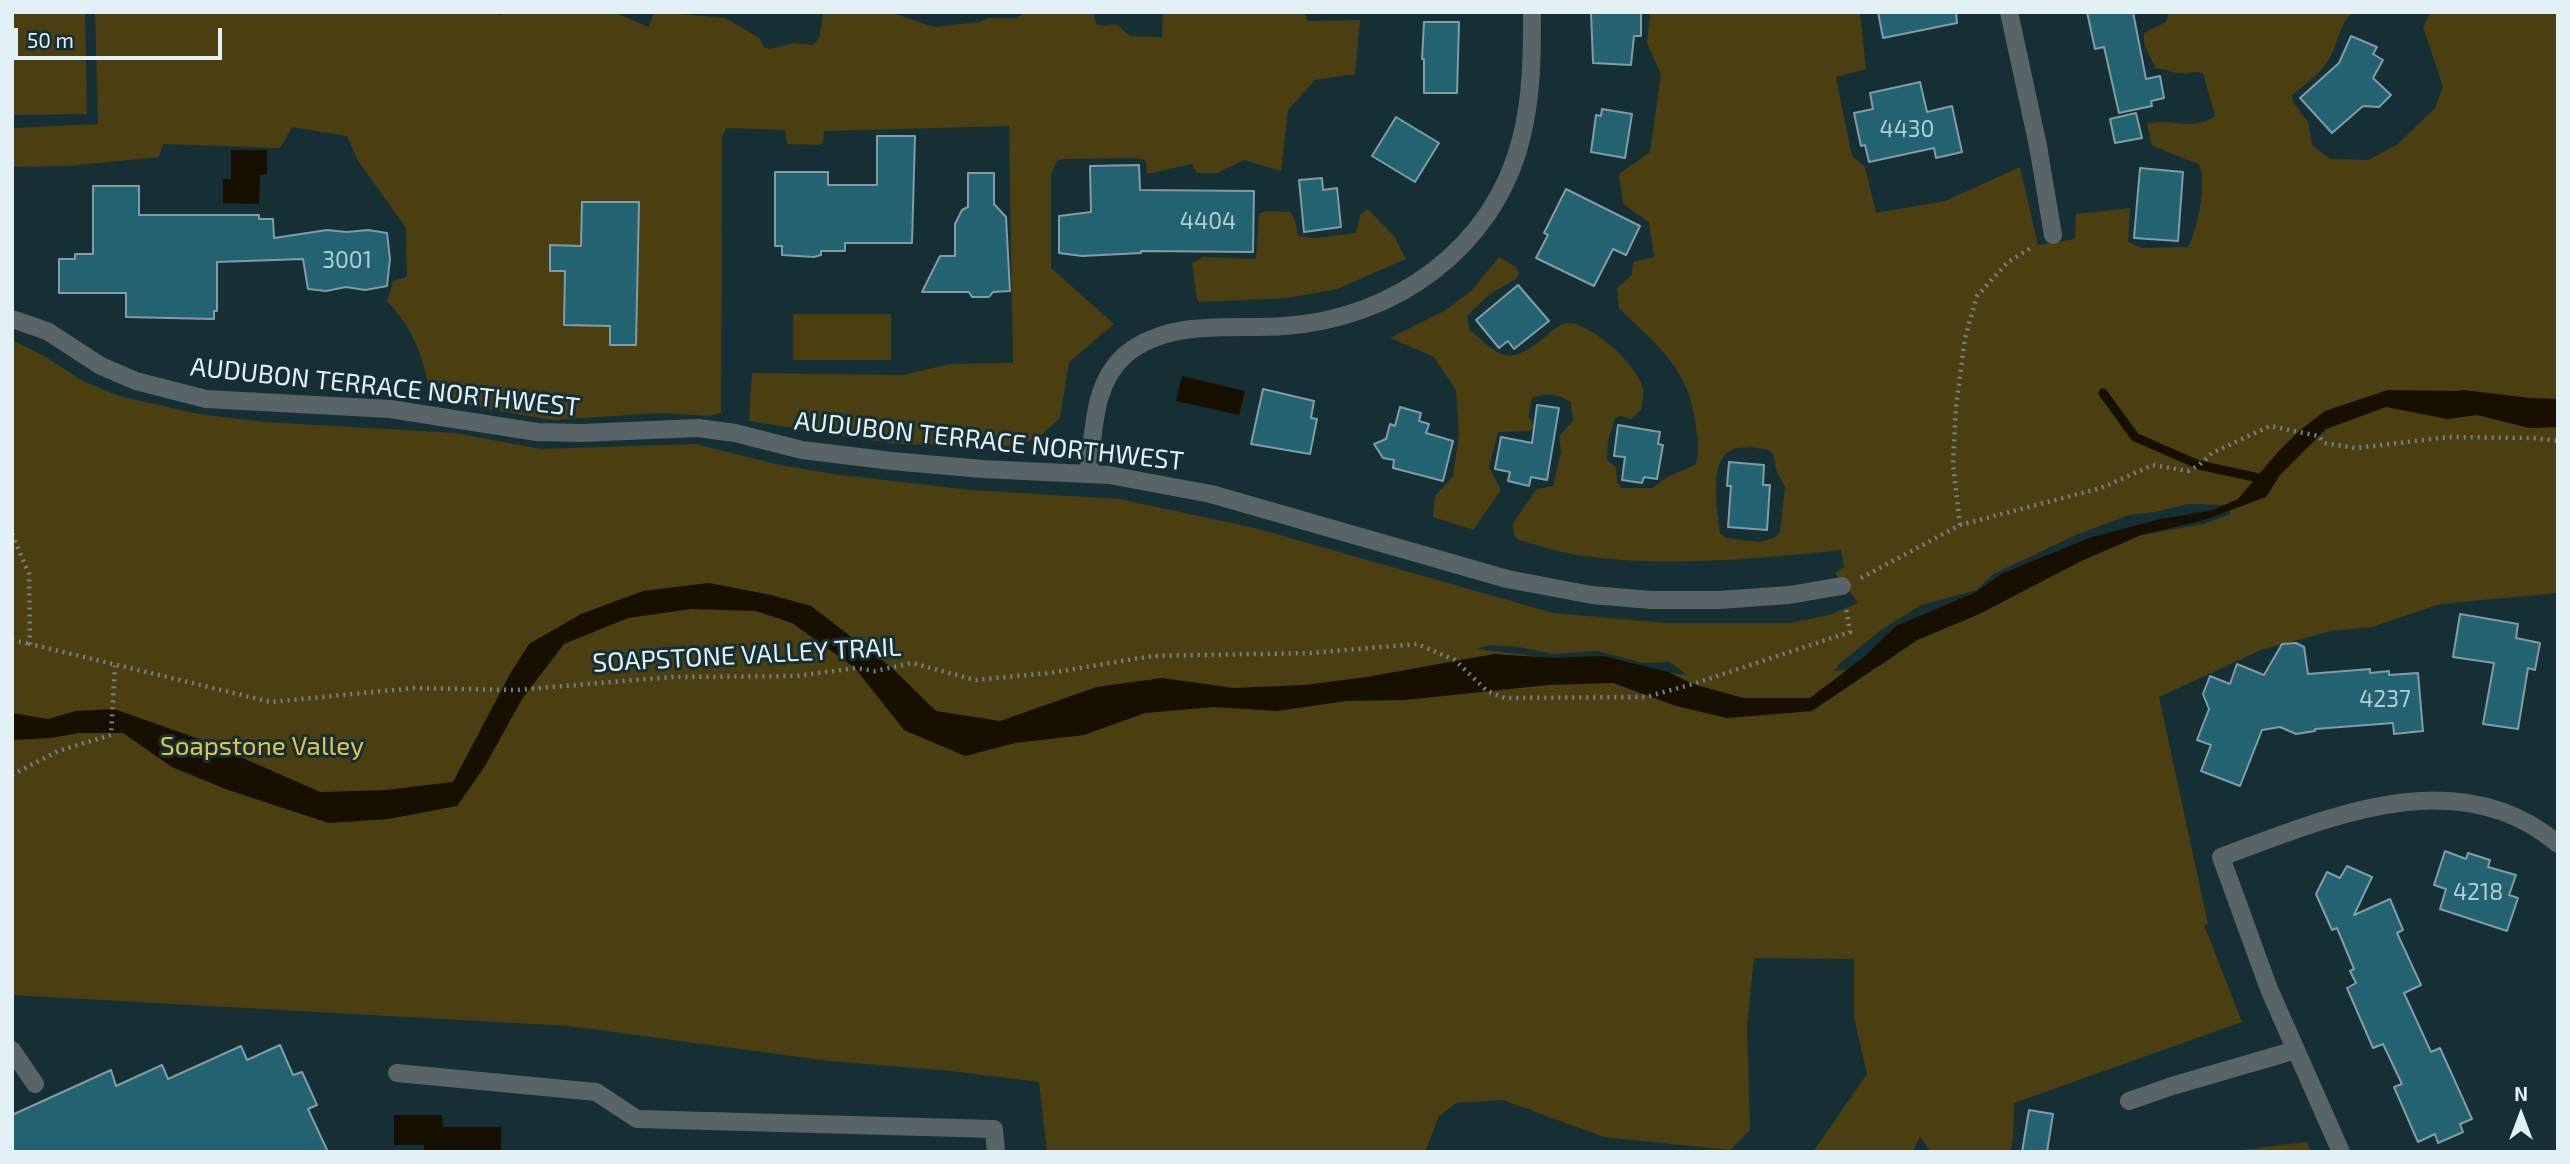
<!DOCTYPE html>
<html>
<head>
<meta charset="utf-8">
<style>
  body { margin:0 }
  #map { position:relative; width:2570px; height:1164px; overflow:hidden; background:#152f35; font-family:"Exo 2",sans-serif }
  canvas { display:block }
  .frame { position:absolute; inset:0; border:14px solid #e2f1f5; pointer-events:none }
  .north { position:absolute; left:2486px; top:1080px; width:70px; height:70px; -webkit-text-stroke:5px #152f35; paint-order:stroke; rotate:0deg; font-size:19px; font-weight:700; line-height:28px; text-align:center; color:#e2f1f5 }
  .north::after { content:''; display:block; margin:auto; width:24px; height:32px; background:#e2f1f5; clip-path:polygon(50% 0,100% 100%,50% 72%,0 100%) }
  .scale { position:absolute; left:14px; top:28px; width:208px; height:32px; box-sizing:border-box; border:4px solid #e2f1f5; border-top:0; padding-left:9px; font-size:21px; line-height:24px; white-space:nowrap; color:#e2f1f5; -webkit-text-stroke:5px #152f35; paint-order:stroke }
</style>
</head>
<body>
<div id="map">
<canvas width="2570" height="1164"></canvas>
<div class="frame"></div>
<div class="north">N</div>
<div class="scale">50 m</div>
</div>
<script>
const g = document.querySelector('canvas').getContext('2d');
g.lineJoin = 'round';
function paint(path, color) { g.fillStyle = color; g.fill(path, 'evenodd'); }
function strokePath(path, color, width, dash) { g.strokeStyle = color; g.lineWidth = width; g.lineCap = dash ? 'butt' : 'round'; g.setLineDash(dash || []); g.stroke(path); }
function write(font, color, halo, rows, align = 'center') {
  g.font = font + ' "Exo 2",sans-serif'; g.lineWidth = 6; g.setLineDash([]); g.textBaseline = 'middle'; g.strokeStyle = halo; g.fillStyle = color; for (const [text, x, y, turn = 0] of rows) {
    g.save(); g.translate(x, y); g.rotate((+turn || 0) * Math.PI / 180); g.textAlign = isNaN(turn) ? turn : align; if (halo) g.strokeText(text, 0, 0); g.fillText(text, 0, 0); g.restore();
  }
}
paint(new Path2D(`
  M12 12H85L87 114 14 115Z
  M95 12H486L500 15 508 12H613L649 27 654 12 725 18 759 38 764 47 770 49 793 43 813 45 820 37 823 12H890L934 27 980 22 988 18H1017L1025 12H1094L1096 24 1102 26 1116 24 1130 36 1162 37 1163 12H1305L1307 21 1360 20 1355 74 1315 80 1288 110 1281 171 1244 160 1217 173H1197L1192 164 1147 174 1146 161 1138 158 1063 159 1057 161 1051 174V268L1114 324 1069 362 1060 418 1040 436 1018 446 896 444 749 421 752 373 903 375 950 364 1013 363 1009 126 824 131 823 143 820 145 787 144 785 130 726 128 722 137 721 413 710 416 660 413 552 420 431 399C425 361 414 329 387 301L393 281 407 277 406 228 358 161 347 136 292 127 280 148 163 144 159 157 69 166 12 167V128L98 124Z
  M1650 12H1860L1866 69 1836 77 1852 156 1865 167 1876 213 1945 201 2020 167 2038 245 2075 239 2076 214 2130 208 2128 242 2142 248 2188 247C2198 229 2207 183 2199 164L2152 146 2147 124C2166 117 2192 132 2215 116L2203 73C2193 71 2188 74 2179 73 2171 73 2165 68 2156 69L2144 44V33L2166 22 2169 12H2353C2338 24 2338 49 2325 65 2317 76 2303 86 2292 95L2293 102 2308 122 2312 145 2330 159 2368 160 2398 144 2435 108 2443 87 2423 27 2431 12H2558V593L2440 604 2372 627 2331 631 2261 650 2159 697 2208 924 2204 925 2242 1022 2014 1103 2013 1139 2010 1152H1931L1920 1137 1912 1152H1813L1867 1074 1854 1017V959L1754 958 1747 1025 1750 1130 1730 1150 1604 1137 1503 1100 1456 1103 1439 1116 1425 1152H1047L1039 1082 952 1071 829 1061 569 1026 12 995V340L44 356 83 381 119 396 198 414 264 422 456 433 540 449 695 444 780 465 833 474 971 490 1119 499 1255 528 1553 613 1667 623H1790L1829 615 1858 603 1835 573 1844 567 1841 550C1753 559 1664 568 1576 555 1557 552 1538 545 1519 540L1514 535 1513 523 1537 489 1553 486 1561 452 1559 436 1573 421 1571 402C1557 394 1548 392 1532 398L1529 416 1534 427 1530 431 1498 432 1489 467 1501 490 1473 530 1433 517 1435 496 1453 476 1459 435 1456 390 1434 357 1390 338 1446 310 1471 291 1499 257 1516 267 1519 273 1516 279 1490 294 1467 316 1469 329C1478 336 1488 348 1499 353 1527 366 1551 322 1569 323 1592 324 1639 366 1643 389 1644 395 1642 404 1641 410L1631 419 1621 416 1615 418 1608 441 1607 460 1616 467 1617 482 1622 488H1652L1669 476 1695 465C1700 453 1698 441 1696 428 1690 369 1659 347 1619 308L1617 288 1632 275 1633 262 1654 257 1649 222 1623 204 1619 174 1650 152 1661 74 1647 43ZM1750 447 1769 450 1774 455 1776 470 1785 487 1780 532 1774 538 1759 542 1726 538 1720 533C1718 511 1707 460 1733 449 1738 447 1745 448 1750 447ZM2187 504 2229 505 2230 514 2204 524 2141 535 2081 561 1979 614 1917 640 1880 666 1834 671 1839 664 1881 630 1921 605 1977 590 1993 574 2076 535 2129 515 2155 512ZM1489 645 1519 647 1552 654 1598 651 1643 663 1670 662 1687 675 1477 649Z
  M1368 209 1394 236 1406 259 1337 289 1288 298 1200 302 1197 299 1192 263 1203 257 1256 259 1259 214 1266 211 1290 212 1295 220 1298 236 1315 238 1356 233 1360 215Z
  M793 314H891V360H793Z
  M2307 1142 2311 1152H2232L2234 1151Z`), '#4b3f12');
paint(new Path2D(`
  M231 150H267V174L260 175 259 204 223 203V179H231Z
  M1182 376 1245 391 1239 415 1176 401Z
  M2388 390 2457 391 2463 390 2530 398 2558 399V427L2529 428 2477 415 2447 419 2386 407 2326 429 2280 475 2266 497 2204 520 2141 535 2081 561 1979 614 1917 640 1812 711 1727 718 1676 706 1613 683 1548 685 1405 700 1346 701 1277 711 1214 707 1145 713 1084 735 1015 743 965 756 904 730 855 668 792 623 756 611 691 609 628 618 564 644 522 699 485 766 457 806 388 819 329 823 228 790 172 767 123 733H79L51 738 12 740V713L48 719 76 711 114 709 202 740 320 792 386 790 453 782 510 674 529 644 581 614 643 591 709 583 771 595 811 606 892 668 936 711 1000 721 1097 687 1162 678 1234 688 1304 685 1367 677 1494 654 1554 658 1603 656 1668 672 1693 684 1743 698H1810L1865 656 1896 626 1976 592 2001 574 2092 537 2161 519 2213 510 2238 499 2278 452 2299 431 2325 411Z
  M394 1115H442L443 1127H501V1152H424V1145H394Z`), '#171000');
strokePath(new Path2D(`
  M2103 393 2135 437 2199 465 2268 480`), '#171000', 9);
const building = new Path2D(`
  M1591 12H1641V36H1634L1631 65 1593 63Z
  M1878 12H1956L1957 23 1883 38Z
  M2087 12H2133L2146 79 2160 76 2164 98 2151 101 2152 106 2119 113 2104 47 2095 49Z
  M1424 22H1459L1457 93H1424V59H1422Z
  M2351 36 2377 47 2373 54 2383 60 2373 78 2391 95 2379 107 2363 106 2332 133 2300 98 2339 63Z
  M1920 82 1927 112 1952 106 1962 152 1936 158 1934 148 1869 162 1865 145 1861 146 1854 113 1873 109 1870 93Z
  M1602 109 1632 114 1625 158 1591 152 1596 115 1601 116Z
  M2136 113 2142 138 2115 143 2110 119Z
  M1396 117 1439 143 1415 182 1372 156Z
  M877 136H915L912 243H845V251H821V255L814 257 782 255V246H775V172H828V185H877Z
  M1139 165 1140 190 1254 191 1253 252 1141 251V253L1082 256 1059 253V216L1091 212 1090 166Z
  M2140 168 2183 172 2178 241 2134 238Z
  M968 173H994V204L1006 217 1010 291 993 292 989 297H972L969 292H922L940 256H955V224L962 210 968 207Z
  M1322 178 1323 190 1337 188 1341 227 1304 232 1299 180Z
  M93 186H139V215H259V219H273L274 238 327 230 347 232 368 230 387 233 390 259 387 286 365 290 346 287 326 291 308 289 303 259 217 262V311H214V319L126 317V293H59V259H75V254H93Z
  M1566 189 1640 226 1626 255 1613 249 1594 286 1536 258 1548 235 1544 233Z
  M582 202H639L636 345H610V326L564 325 565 271H550V245L581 246Z
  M1518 285 1549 321 1514 349 1508 341 1499 348 1476 320Z
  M1263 389 1314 401 1311 418 1317 419 1310 454 1251 444Z
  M1537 405 1559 408 1547 480 1531 477 1529 486 1508 481 1510 472 1495 469 1501 437 1532 443Z
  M1400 407 1421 413 1419 421 1429 424 1426 433 1453 441 1443 481 1393 468 1394 460 1383 458 1374 444 1386 439 1390 424 1395 426Z
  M1618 425 1660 432 1658 444 1663 445 1657 479 1644 477 1642 483 1622 480 1625 457 1614 456Z
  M1729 462 1764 465 1763 485H1770L1767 530 1728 527 1731 486H1727Z
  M2460 614 2518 624 2516 638 2540 643 2535 670 2528 668 2518 729 2483 724 2494 663 2453 657Z
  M2296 643 2304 647 2308 674 2370 669V673L2389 671V675L2418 673 2423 731 2394 734 2393 723 2315 729V731L2296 734 2280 727 2262 730 2240 786 2201 771 2211 745 2197 740 2209 709 2203 694 2210 676 2230 684 2237 664 2264 675 2282 644Z
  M2445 851 2466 859 2468 853 2490 860 2488 867 2516 875 2509 895 2518 898 2507 931 2440 909 2446 889 2434 885Z
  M2347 866 2372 877 2354 915 2390 899 2403 930 2397 933 2421 985 2404 993 2431 1052 2440 1048 2472 1119 2460 1124 2463 1132 2438 1143 2435 1134 2418 1142 2394 1087 2402 1084 2383 1044 2373 1048 2347 988 2356 983 2350 971 2354 969 2337 928 2332 930 2316 894 2327 872 2340 878Z
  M280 1045 293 1075 302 1072 317 1105 308 1109 328 1152H12V1115L111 1070 116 1086 162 1065 168 1079 241 1046 247 1060Z
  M2029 1110 2053 1114 2047 1152H2022Z`);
paint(building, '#236371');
strokePath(building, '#809ca4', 2);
strokePath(new Path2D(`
  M1960 525 1953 464 1956 407 1965 338 1977 296 2008 262 2034 246
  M12 534 29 574 30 644 271 702 414 688 516 690 672 677 797 676 855 668 875 671 912 663 975 680 1050 673 1152 656 1310 653 1417 644 1455 660 1487 691 1505 698 1646 697 1693 684 1850 632 1846 608
  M1861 578 1960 525 2101 488 2153 465 2188 471 2199 465 2212 453 2270 426 2319 436 2324 443 2356 448 2449 437 2533 438 2558 441
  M12 640 30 644
  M12 775 58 751 111 735 115 666`), '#6f8489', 4.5, [2, 5]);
strokePath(new Path2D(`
  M2009 12 2038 146 2053 235
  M12 319 47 331 101 366 136 381 206 399 390 409 537 432 581 433 698 428 735 433 802 450 892 461 982 469 1109 475 1211 494 1507 579 1592 595 1651 600H1719L1789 595 1842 586
  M1088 474C1095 432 1091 386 1125 355 1169 318 1232 330 1284 326 1394 319 1494 248 1521 139 1532 97 1532 55 1532 12
  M12 1050 35 1084
  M397 1073 596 1092 637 1119 994 1129 996 1152
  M2129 1101 2172 1086 2296 1050
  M2341 1152 2269 989 2221 857C2327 818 2458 759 2558 844`), '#586467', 18);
write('23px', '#b2ced4', null, [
  ["4430",1907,129],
  ["4404",1208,221],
  ["3001",347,260],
  ["4237",2385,699],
  ["4218",2478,892]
]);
write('26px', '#e2f1f5', '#152f35', [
  ["AUDUBON TERRACE NORTHWEST",385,387,6],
  ["AUDUBON TERRACE NORTHWEST",989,441,6],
  ["SOAPSTONE VALLEY TRAIL",747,655,-3]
]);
write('26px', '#e3c348', '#152f35', [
  ["Soapstone Valley",262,746]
]);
</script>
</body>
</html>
